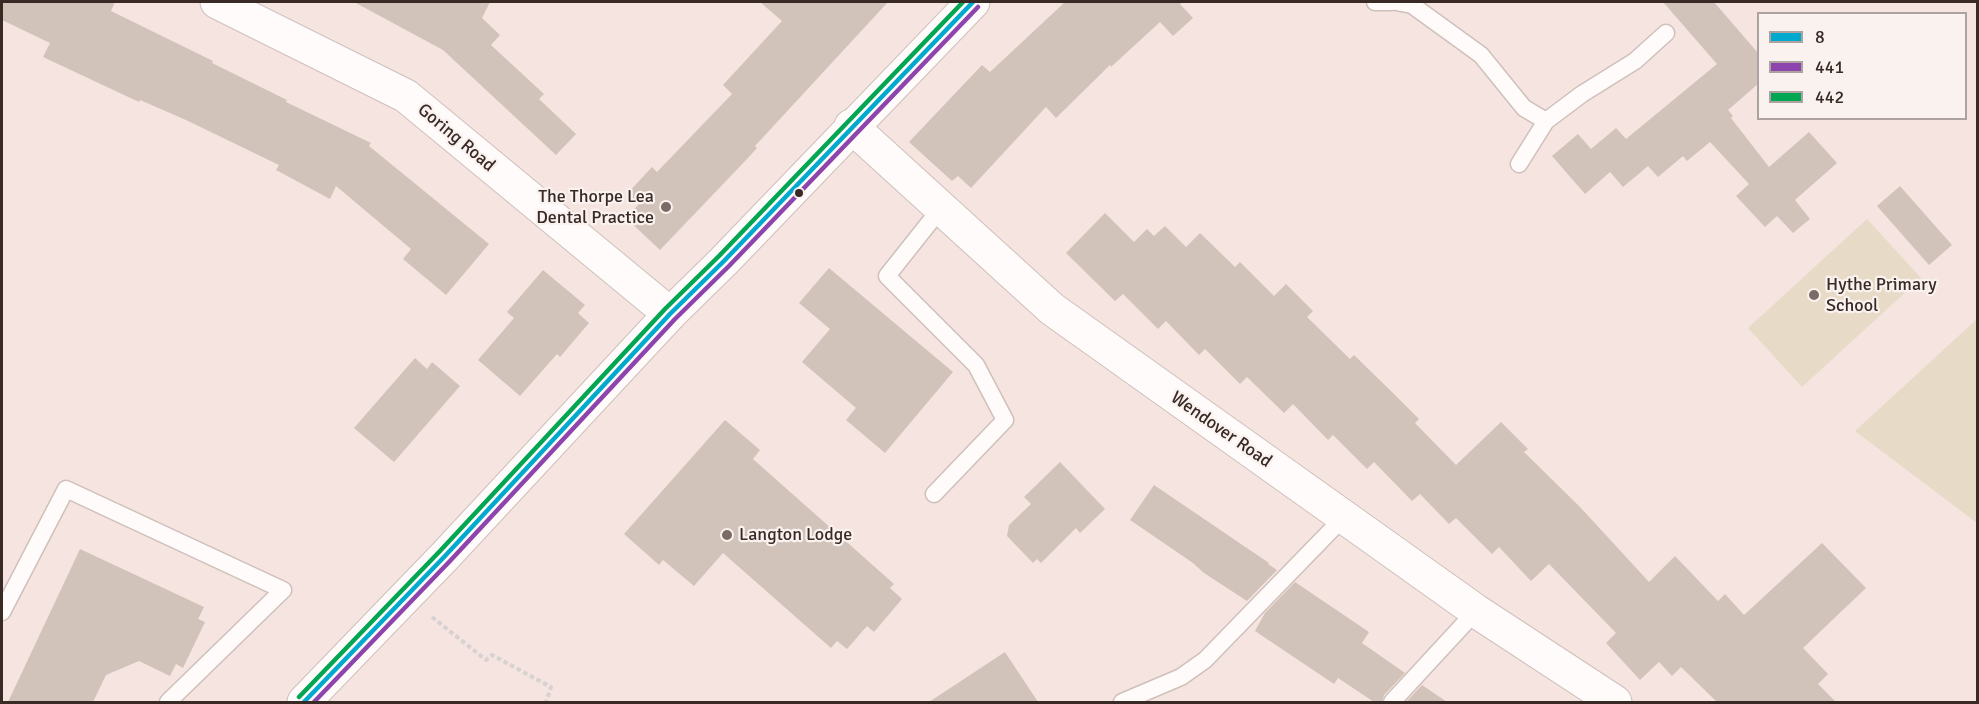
<!DOCTYPE html>
<html>
<head>
<meta charset="utf-8">
<style>
  body { margin:0 }
  #map { position:relative; width:1979px; height:704px; overflow:hidden; background:#f5e4df; font-family:Signika,sans-serif }
  canvas { display:block }
  .frame { position:absolute; inset:0; border:3px solid #392a26; pointer-events:none }
  .legend { position:absolute; left:1757px; top:12px; width:210px; height:108px; box-sizing:border-box; background:#faf2ef; border:2px solid #ada29f; margin:0; padding:8px 10px; list-style:none; font-size:18px; color:#392a26 }
  .legend li { display:flex; align-items:center; gap:12px; height:30px }
  .legend b { width:30px; border:2px solid #ada29f }
</style>
</head>
<body>
<div id="map">
<canvas width="1979" height="704"></canvas>
<div class="frame"></div>
<ul class="legend">
<li><b style="height:8px;background:#00a9ce"></b>8</li>
<li><b style="height:8px;background:#8e44ad"></b>441</li>
<li><b style="height:8px;background:#00a651"></b>442</li>
</ul>
</div>
<script>
const g = document.querySelector('canvas').getContext('2d');
g.lineJoin = 'round';
function paint(path, color) { g.fillStyle = color; g.fill(path, 'evenodd'); }
function strokePath(path, color, width, dash) { g.strokeStyle = color; g.lineWidth = width; g.lineCap = dash ? 'butt' : 'round'; g.setLineDash(dash || []); g.stroke(path); }
function write(font, color, halo, rows, align = 'center') {
  g.font = font + ' Signika,sans-serif'; g.lineWidth = 4.5; g.setLineDash([]); g.textBaseline = 'middle'; g.strokeStyle = halo; g.fillStyle = color; for (const [text, x, y, turn = 0] of rows) {
    g.save(); g.translate(x, y); g.rotate((+turn || 0) * Math.PI / 180); g.textAlign = isNaN(turn) ? turn : align; if (halo) g.strokeText(text, 0, 0); g.fillText(text, 0, 0); g.restore();
  }
}
paint(new Path2D(`
  M1867 219 1921 278 1802 387 1748 328Z
  M1977 319V523L1855 431Z`), '#e7dbc8');
paint(new Path2D(`
  M2 2H115L111 11 213 61 212 63 287 100 286 102 371 143 369 146 489 244 446 295 403 259 411 249 336 186 330 199 276 170 279 165 186 120 140 100 139 102 43 57 50 43 2 20Z
  M354 2H490L482 18 500 35 491 45 544 94 539 99 576 134 556 155 443 50Z
  M760 2H888L755 146 757 148 747 159 660 250 626 218 639 204 627 194 652 167 657 172 732 94 723 85 782 21Z
  M1065 2H1183L1180 4 1193 18 1173 36 1160 22 1111 67 1110 65 1056 118 1046 107 971 188 958 176 952 181 909 142 982 65 990 72Z
  M1663 2H1714L1758 53V84L1728 110 1733 116 1731 118 1769 167 1809 132 1837 163 1795 200 1810 219 1793 233 1777 216 1765 227 1736 196 1749 184 1710 142 1687 161 1683 156 1658 177 1648 166 1623 187 1610 172 1585 194 1552 156 1578 134 1591 149 1616 128 1626 139 1717 64Z
  M1900 186 1952 245 1929 265 1877 206Z
  M1105 213 1134 242 1147 229 1154 236 1165 226 1186 247 1200 233 1235 267 1240 262 1274 296 1286 284 1313 311 1307 317 1350 359 1354 355 1392 392 1419 419 1415 423 1456 465 1501 422 1528 449 1524 452 1580 507 1649 582 1675 556 1718 601 1725 594 1744 615 1822 543 1866 588 1803 648 1828 674 1818 684 1836 702H1717L1681 667 1672 676 1659 662 1640 680 1606 643 1616 633 1549 564 1531 581 1499 547 1492 554 1456 518 1449 524 1420 494 1412 501 1374 462 1367 469 1333 435 1328 440 1293 404 1284 413 1247 377 1240 384 1205 349 1199 355 1166 321 1158 329 1123 294 1115 301 1066 253Z
  M829 268 953 372 885 453 846 420 856 408 802 362 830 329 799 303Z
  M543 270 585 305 578 313 589 323 560 357 557 354 520 396 478 360 514 318 507 312Z
  M415 358 427 369 432 362 460 386 394 462 354 428Z
  M725 420 760 450 753 459 894 584 890 588 902 599 874 632 867 626 847 649 837 641 831 648 723 553 694 586 663 560 659 565 624 534Z
  M1060 462 1105 509 1080 533 1076 528 1041 563 1037 559 1033 563 1007 536 1009 525 1031 504 1024 497Z
  M1154 485 1269 563 1268 564 1277 570 1247 601 1204 573 1193 563 1130 520Z
  M80 549 204 607 198 619 205 622 183 668 176 664 170 676 139 661 106 675 93 702H8Z
  M1295 582 1369 632 1362 643 1405 673 1384 695 1382 702H1374L1338 678 1334 684 1255 631 1265 613Z
  M1005 652 1038 702H929Z
  M1422 685 1447 702H1406Z`), '#d2c3ba');
const service = new Path2D(`
  M1375 2H1392
  M1396 2 1412 5 1481 55 1524 108 1546 121 1582 94 1635 61 1666 33
  M1519 164 1546 121
  M934 494 1005 420 976 365 887 276 941 208
  M2 612 66 489 283 590 168 702
  M1122 702 1181 677 1205 660 1344 517
  M1392 702 1476 611`);
const minor = new Path2D(`
  M217 2 406 96 670 314
  M851 126 1052 309 1476 611 1615 702`);
const secondary = new Path2D(`
  M304 702 445 556 670 314 724 261 973 2`);
strokePath(service, '#cfc0bb', 19);
strokePath(minor, '#cfc0bb', 35);
strokePath(secondary, '#cfc0bb', 35);
strokePath(new Path2D(`
  M432 617 486 660 492 655 551 687 546 702`), '#d7d2d1', 4, [4.5, 3]);
strokePath(service, '#fefbfa', 16);
strokePath(minor, '#fefbfa', 33);
strokePath(secondary, '#fefbfa', 33);
strokePath(new Path2D(`
  M304 702 445 556 670 314 724 261 973 2`), '#00a9ce', 4.5);
strokePath(new Path2D(`
  M314 702 450 561 675 319 729 266 978 7`), '#8e44ad', 4.5);
strokePath(new Path2D(`
  M299 697 440 551 665 309 719 256 963 2`), '#00a651', 4.5);
for (const [x, y, r, color] of [
  [799,193,5,"#392a26"],
  [666,207,6,"#7b6b67"],
  [1814,295,6,"#7b6b67"],
  [727,535,6,"#7b6b67"]
]) { const dot = new Path2D(); dot.arc(x, y, r, 0, 2 * Math.PI); g.fillStyle = color; g.fill(dot); strokePath(dot, '#faf2ef', 2); }
write('18px', '#392a26', '#faf2ef', [
  ["Goring Road",456,138,40],
  ["Wendover Road",1221,430,35]
]);
write('18px', '#392a26', '#faf2ef', [
  ["The Thorpe Lea",654,197,"right"],
  ["Dental Practice",654,218,"right"],
  ["Hythe Primary",1826,285],
  ["School",1826,306],
  ["Langton Lodge",739,535]
], 'left');
</script>
</body>
</html>
